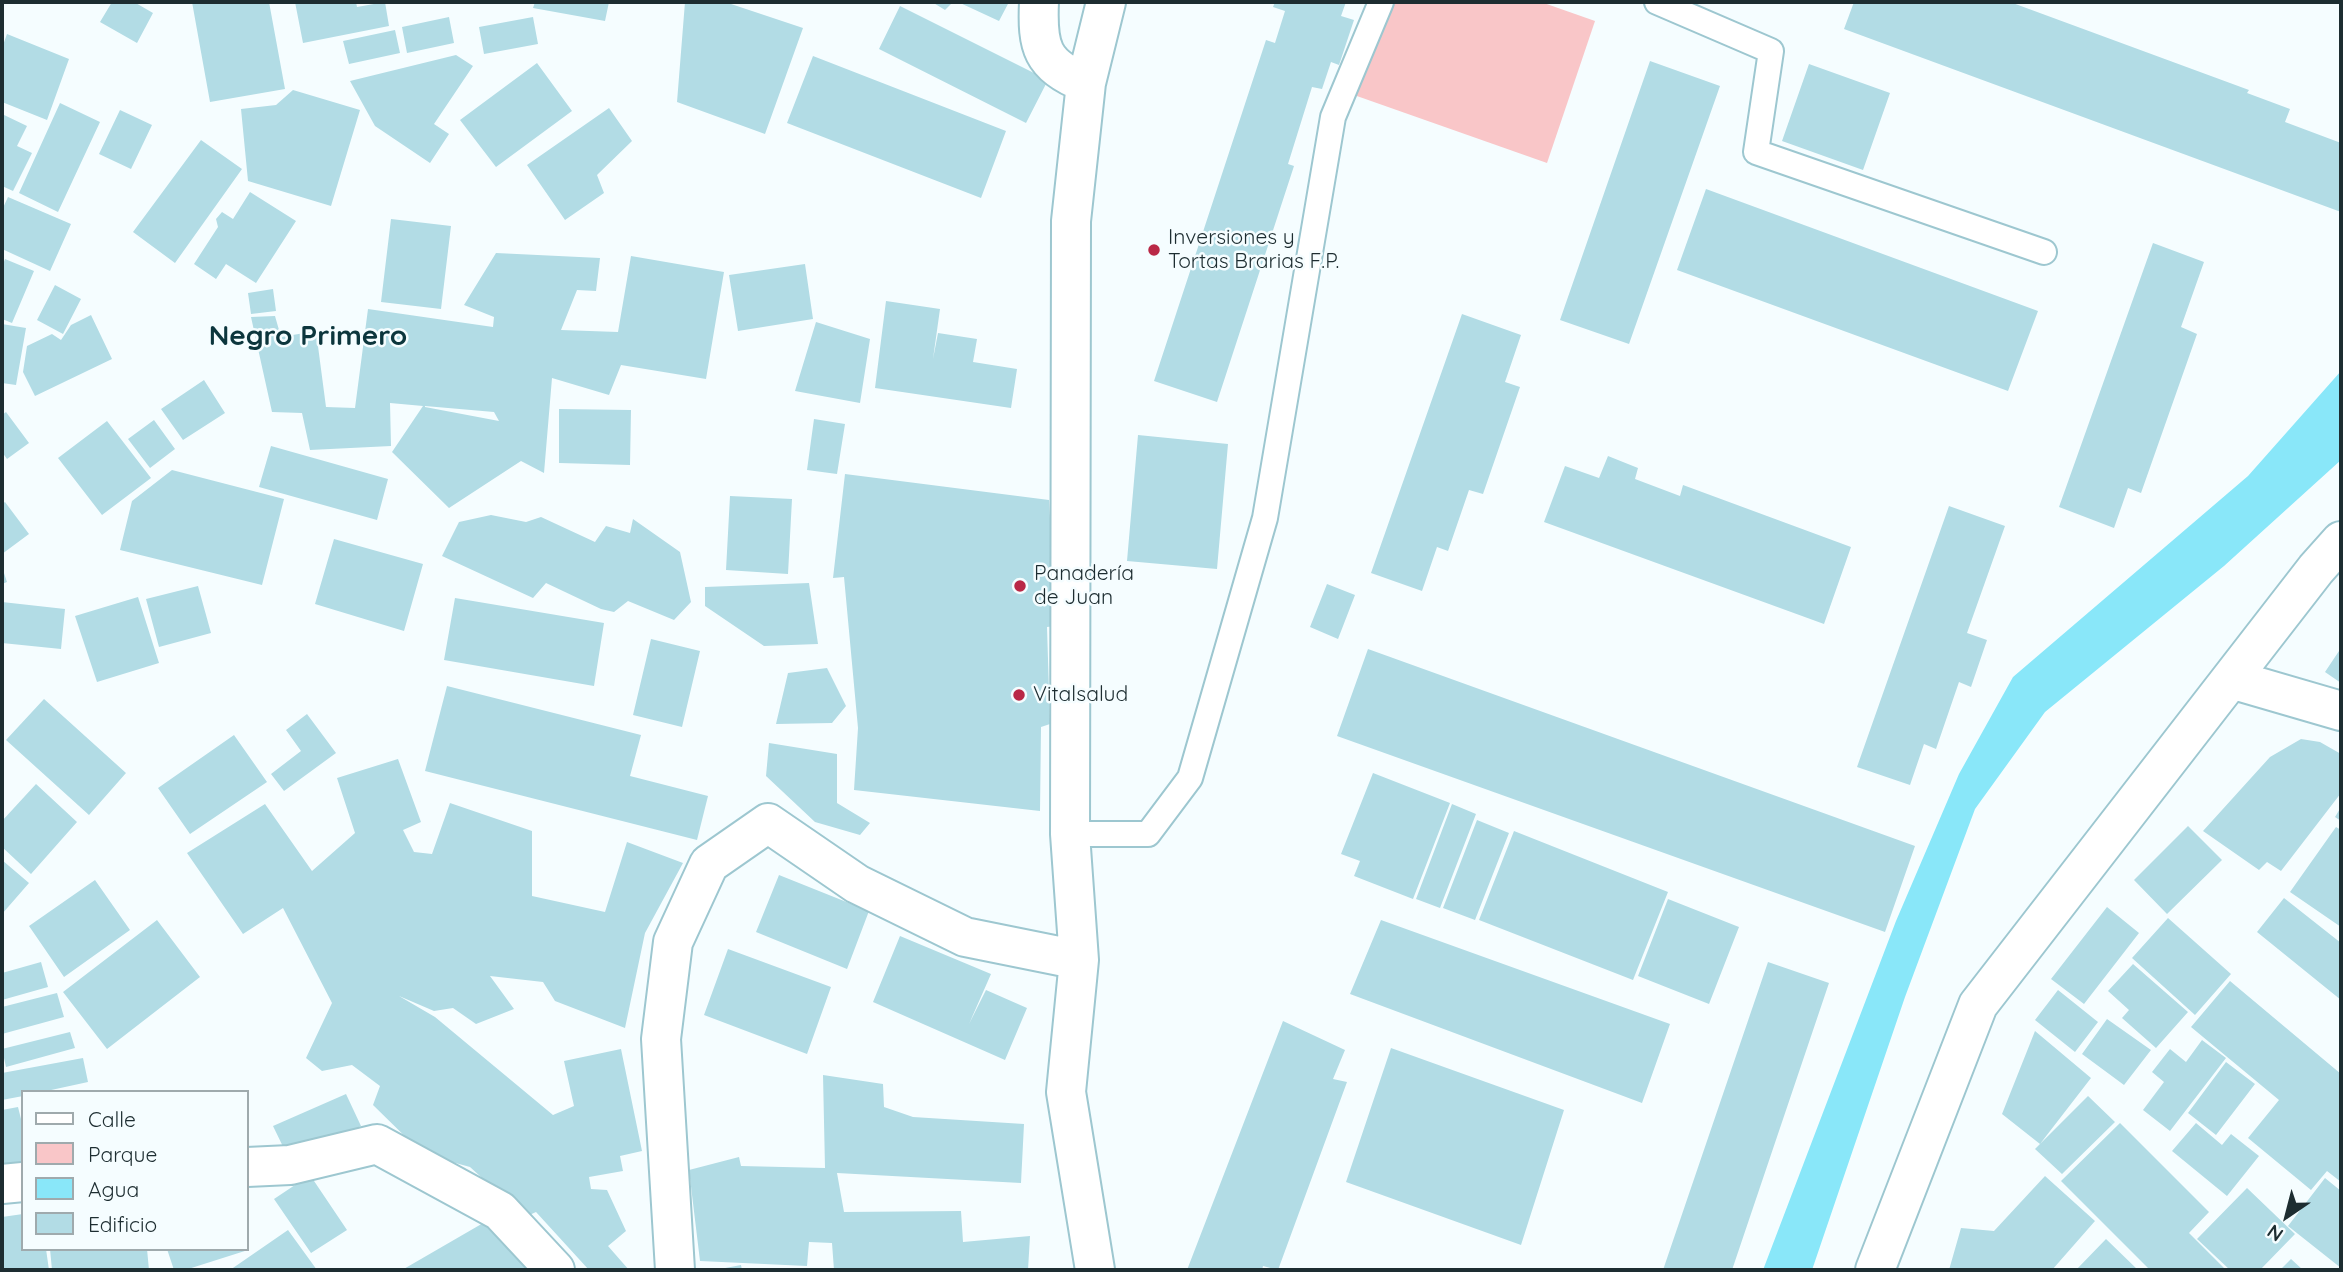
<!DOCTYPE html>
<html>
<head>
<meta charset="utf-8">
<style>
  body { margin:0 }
  #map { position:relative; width:2343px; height:1272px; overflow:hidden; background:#f5fdff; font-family:Quicksand,sans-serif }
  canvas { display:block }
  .frame { position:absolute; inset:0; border:4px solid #1d2d31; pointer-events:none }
  .legend { position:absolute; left:21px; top:1090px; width:228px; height:161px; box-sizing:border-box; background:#f5fdff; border:2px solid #9faaad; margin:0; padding:9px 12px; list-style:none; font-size:21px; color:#1d2d31 }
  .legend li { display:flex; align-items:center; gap:14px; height:35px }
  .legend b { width:35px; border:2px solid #9faaad }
  .north { position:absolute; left:2252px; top:1181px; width:70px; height:70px; -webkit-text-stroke:5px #f5fdff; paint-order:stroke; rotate:215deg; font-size:19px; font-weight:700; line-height:28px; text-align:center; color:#1d2d31 }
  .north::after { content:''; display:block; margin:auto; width:24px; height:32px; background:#1d2d31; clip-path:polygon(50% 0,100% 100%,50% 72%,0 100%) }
</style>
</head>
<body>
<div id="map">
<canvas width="2343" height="1272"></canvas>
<div class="frame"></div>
<ul class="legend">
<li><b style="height:9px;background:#fff"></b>Calle</li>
<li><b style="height:19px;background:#f9c6c8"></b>Parque</li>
<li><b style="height:19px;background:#89e7f9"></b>Agua</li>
<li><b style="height:19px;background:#b2dce5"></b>Edificio</li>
</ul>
<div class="north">N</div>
</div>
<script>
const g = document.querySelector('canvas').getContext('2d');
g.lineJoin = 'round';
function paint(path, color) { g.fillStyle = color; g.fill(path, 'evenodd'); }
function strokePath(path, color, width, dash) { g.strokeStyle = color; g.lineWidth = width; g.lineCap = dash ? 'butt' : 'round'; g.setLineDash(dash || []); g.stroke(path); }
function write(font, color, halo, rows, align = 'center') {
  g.font = font + ' Quicksand,sans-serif'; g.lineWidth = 5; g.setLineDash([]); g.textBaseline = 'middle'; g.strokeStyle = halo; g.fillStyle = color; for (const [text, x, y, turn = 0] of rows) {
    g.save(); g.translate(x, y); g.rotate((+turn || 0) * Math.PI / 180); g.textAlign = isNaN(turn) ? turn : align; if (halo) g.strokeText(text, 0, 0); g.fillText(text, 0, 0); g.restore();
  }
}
paint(new Path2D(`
  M1386 2H1541L1595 21 1547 163 1354 95Z`), '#f9c6c8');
paint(new Path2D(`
  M2341 371V460L2224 566 2045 712 1975 809 1905 997 1812 1270H1763L1896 921 1959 774 2013 677 2248 476Z`), '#89e7f9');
paint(new Path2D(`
  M112 2H134L153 13 137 43 100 22Z
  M192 2H269L285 89 210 102Z
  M295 2H356L357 7 385 2 389 26 303 43Z
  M535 2H609L605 21 533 8Z
  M685 2H725L803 28 765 134 677 102Z
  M932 2H953L945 10Z
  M958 2H1009L999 21Z
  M1275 2H1346L1341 16 1354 20 1339 65 1331 62 1322 89 1312 87 1288 164 1294 166 1217 402 1154 381 1266 40 1275 43 1285 11 1273 7Z
  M1854 2H2010L2249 90 2247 93 2290 109 2285 122 2341 143V212L1844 29Z
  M900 6 1048 80 1026 123 879 49Z
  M449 17 454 43 407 53 402 27Z
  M533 17 538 44 484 54 479 27Z
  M395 30 400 53 349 64 343 41Z
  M7 34 69 59 47 120 2 102V48Z
  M456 55 473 66 434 124 449 134 430 163 375 126 350 81Z
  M813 56 1006 131 981 198 787 123Z
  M1650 61 1720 86 1629 344 1560 320Z
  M537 63 572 111 496 167 460 120Z
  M1809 64 1890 93 1863 170 1782 141Z
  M293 90 360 110 331 206 248 181 241 109 276 105Z
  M60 103 100 122 58 212 19 193Z
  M609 108 632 141 597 175 604 193 565 220 527 165Z
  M120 110 152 125 131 169 99 154Z
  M2 114 27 126 17 146 32 153 13 191 2 186Z
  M201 140 242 169 175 263 133 232Z
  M1706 189 2038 311 2008 391 1677 270Z
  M250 192 296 221 256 283 226 264 216 279 194 264 218 227 216 219 222 212 233 219Z
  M8 197 71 224 50 271 2 249V210Z
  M391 219 451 226 441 309 381 302Z
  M2153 243 2204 262 2181 327 2197 334 2141 493 2128 488 2114 528 2059 507Z
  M496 253 600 258 596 291 577 290 561 330 618 332 631 256 724 272 706 379 621 365 609 395 552 378 544 473 521 461 449 508 392 452 423 406 390 403 391 446 310 450 302 413 272 412 251 317 275 316 281 337 316 331 326 407 355 408 368 309 493 327 494 317 464 305ZM425 406 494 412 499 421 425 407Z
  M5 259 34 271 12 323 2 319V267Z
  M805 264 813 319 738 331 729 275Z
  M55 285 81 299 63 334 37 320Z
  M273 289 276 311 251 314 248 293Z
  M886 301 940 309 933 359 938 333 977 339 973 362 1017 369 1011 408 875 388Z
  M1462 314 1521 335 1505 382 1520 387 1483 494 1469 490 1448 551 1437 547 1422 591 1371 573Z
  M91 315 112 359 35 396 23 372 27 346 52 334 61 340 71 325Z
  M816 322 870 339 860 403 795 391Z
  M2 324 26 328 16 385 2 383Z
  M204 380 225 413 183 440 161 409Z
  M559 409 631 410 630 465 559 463Z
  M6 412 29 443 7 459 2 452V415Z
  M814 419 845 424 837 474 807 470Z
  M154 420 175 449 150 468 128 439Z
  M107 421 151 478 102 515 58 458Z
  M1138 435 1228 444 1217 569 1127 561Z
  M271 446 388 479 377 520 259 487Z
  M1608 456 1638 468 1635 479 1680 496 1683 485 1851 547 1824 624 1544 522 1565 466 1599 478Z
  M172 470 284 499 262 585 120 550 132 501Z
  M845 474 1049 500 1056 626 1047 627 1050 724 1041 727 1040 811 854 790 858 728 844 577 833 578Z
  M730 496 792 499 788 574 726 570Z
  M5 502 29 534 2 554V504Z
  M1949 506 2005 526 1967 633 1987 640 1971 687 1959 682 1936 749 1924 744 1910 785 1857 767Z
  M491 515 526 522 541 517 595 542 606 526 630 533 633 519 680 552 691 602 674 620 628 601 614 612 601 609 546 583 533 598 442 556 459 522Z
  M334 539 423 564 404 631 315 604Z
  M2 567 7 582 2 584Z
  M809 583 818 644 764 646 705 606V587Z
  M1327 584 1355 595 1338 639 1310 627Z
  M198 586 211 633 159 647 146 599Z
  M138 597 159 663 97 682 75 616Z
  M455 598 604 623 594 686 444 660Z
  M2 602 65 609 61 649 2 643Z
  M651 639 700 651 682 727 633 715Z
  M2341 648V683L2325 672Z
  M1368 649 1915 846 1885 932 1337 736Z
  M827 668 846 706 832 723 776 724 788 673Z
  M447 686 641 735 630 776 708 796 697 840 425 771Z
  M44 699 126 773 89 815 6 740Z
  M307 714 336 753 284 791 271 774 301 751 286 730Z
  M234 735 267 782 190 834 158 788Z
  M2301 739 2320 742 2341 754V793L2281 871 2267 862 2259 870 2203 831 2270 757Z
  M769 743 837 754V803L870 823 860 835 815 822 766 776Z
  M398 759 421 822 403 830 414 852 432 854 450 803 532 831V896L605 912 627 842 683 863 645 933 625 1028 555 1001 543 982 490 976 514 1009 476 1024 453 1008 434 1011 399 996 435 1017 553 1115 574 1106 564 1061 621 1049 642 1151 620 1156 623 1171 589 1177 591 1189 607 1190 626 1231 608 1246 629 1270H589L536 1212 525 1217 470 1167 423 1154 373 1105 380 1086 352 1065 322 1071 306 1058 332 1003 283 908 243 934 187 853 265 804 312 871 355 833 337 778Z
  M1373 773 1450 803 1413 899 1354 876 1360 861 1341 854Z
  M36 784 77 822 31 874 2 847V821Z
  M1452 804 1476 814 1440 908 1416 899Z
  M2341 807V821L2335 817Z
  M1477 820 1509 833 1475 920 1443 908Z
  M2188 826 2222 860 2167 914 2134 880Z
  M2336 827 2341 830V927L2290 892Z
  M1514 831 1668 892 1633 980 1479 920Z
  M2 860 29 883 2 914Z
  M779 875 869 911 847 969 756 932Z
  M95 880 130 930 64 977 29 926Z
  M2284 898 2341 943V1000L2257 932Z
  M1668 899 1739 927 1709 1004 1638 976Z
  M2107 907 2139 933 2084 1004 2051 979Z
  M2168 918 2231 974 2195 1015 2132 958Z
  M157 920 200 977 107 1049 63 992Z
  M1381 920 1670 1024 1642 1103 1350 994Z
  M900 936 991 974 969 1024 986 990 1027 1008 1005 1060 873 1002Z
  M728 949 831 987 807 1054 704 1015Z
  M41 962 48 987 2 1000V973Z
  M1768 962 1829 983 1732 1270H1663Z
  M2133 964 2188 1012 2156 1048 2122 1018 2129 1010 2108 991Z
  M2230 981 2341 1074V1182L2327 1171 2311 1190 2248 1138 2279 1100 2191 1027Z
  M2058 990 2098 1022 2075 1052 2035 1020Z
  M57 993 64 1017 2 1034V1007Z
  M2107 1019 2151 1050 2124 1085 2082 1054Z
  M1283 1021 1345 1050 1333 1079 1347 1082 1278 1270 1263 1266 1262 1270H1187Z
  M2035 1031 2091 1078 2040 1144 2002 1114Z
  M70 1032 75 1048 6 1067 2 1049Z
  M2202 1040 2226 1058 2170 1131 2143 1110 2164 1082 2152 1072 2170 1049 2186 1062Z
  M1391 1048 1564 1110 1521 1245 1346 1182Z
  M83 1058 88 1082 42 1092H23V1096L2 1100V1073Z
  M2226 1062 2255 1084 2216 1135 2188 1113Z
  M823 1075 883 1084 884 1107 913 1117 1024 1124 1021 1183 837 1173 844 1212 961 1211 963 1242 1030 1236 1028 1270H834L832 1243 809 1242 807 1266 700 1261 689 1170 739 1157 741 1166 825 1168Z
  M346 1094 361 1126 289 1159 273 1126Z
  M2088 1096 2115 1122 2062 1174 2035 1149Z
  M18 1107 23 1127V1175L5 1179 2 1162V1110Z
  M2120 1123 2209 1212 2189 1233 2226 1270H2150L2061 1181Z
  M2196 1123 2222 1145 2231 1134 2259 1156 2227 1196 2172 1151Z
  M310 1175 347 1230 311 1253 274 1199Z
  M2045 1176 2095 1221 2052 1270H1949L1961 1228 1994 1231Z
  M2325 1178 2341 1191V1268L2288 1226Z
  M2247 1188 2295 1234 2260 1270H2230L2197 1239Z
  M23 1214V1249H46L49 1270H2V1217Z
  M497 1215 541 1270H402Z
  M288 1230 317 1270H230Z
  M2106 1239 2138 1270H2076Z
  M50 1249H147L149 1270H52Z
  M167 1249H248V1250L185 1270H174Z
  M2291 1259 2303 1270H2280Z
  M741 1265 742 1270H720V1269Z`), '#b2dce5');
const lane = new Path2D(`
  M1657 2 1771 51 1756 152 2044 252
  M1070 834H1148L1190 778 1265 518 1333 117 1381 2`);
const street = new Path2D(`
  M1039 2C1037 46 1041 66 1086 83
  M2231 679 2341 711
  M247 1167 290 1165 377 1144 500 1211 555 1270
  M2 1184 23 1182
  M675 1270 661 1039 673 942 709 864 768 823 857 884 965 937 1079 960
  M1095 1270 1066 1092 1079 960 1070 834 1071 221 1086 83 1106 2
  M1875 1270 1978 1005 2316 569 2341 541`);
strokePath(lane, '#9dc7d0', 28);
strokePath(street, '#9dc7d0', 42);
strokePath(lane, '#fff', 24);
strokePath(street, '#fff', 38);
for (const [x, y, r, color] of [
  [1154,250,7,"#b92846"],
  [1020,586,7,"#b92846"],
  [1019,695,7,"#b92846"]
]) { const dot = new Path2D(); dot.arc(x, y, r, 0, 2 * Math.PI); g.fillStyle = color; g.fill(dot); strokePath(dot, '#f5fdff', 2.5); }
write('21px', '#1d2d31', '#f5fdff', [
  ["Inversiones y",1168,238],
  ["Tortas Brarias F.P.",1168,262],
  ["Panadería",1034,574],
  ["de Juan",1034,598],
  ["Vitalsalud",1033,695]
], 'left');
write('bold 28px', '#0c363d', '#f5fdff', [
  ["Negro Primero",308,337]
]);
</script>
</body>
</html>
